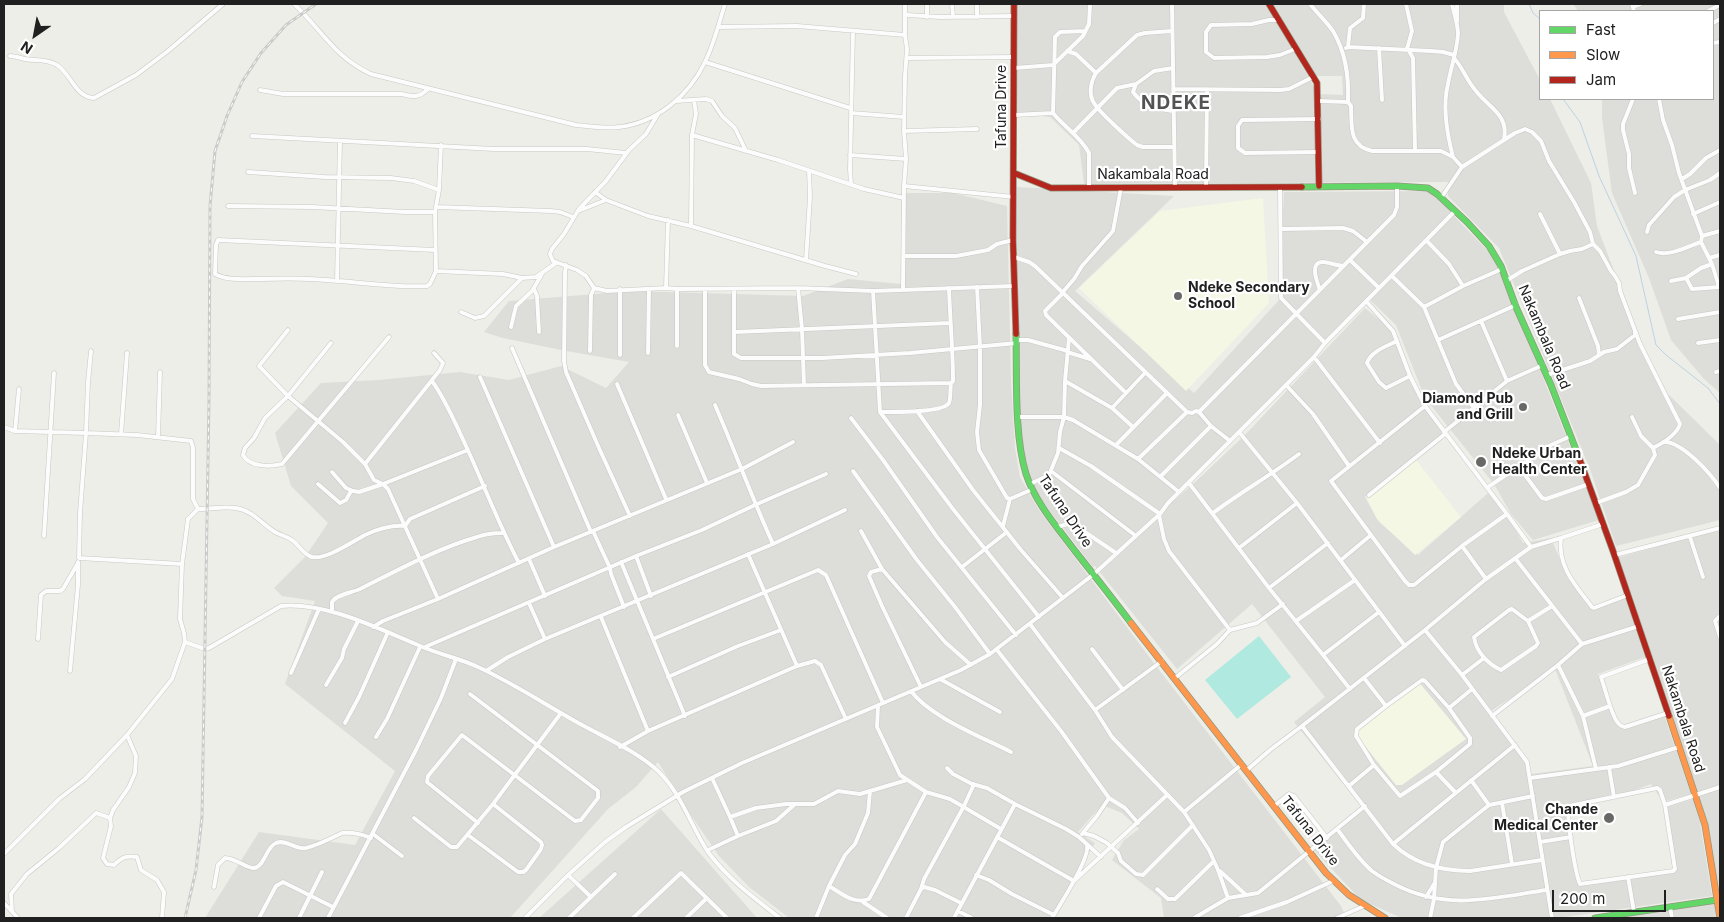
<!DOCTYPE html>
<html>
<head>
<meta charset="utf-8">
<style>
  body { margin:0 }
  #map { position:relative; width:1724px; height:922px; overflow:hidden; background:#eeeee8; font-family:Inter,sans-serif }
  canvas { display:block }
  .frame { position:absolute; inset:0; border:5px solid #202020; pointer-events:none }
  .legend { position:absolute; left:1539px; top:10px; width:175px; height:90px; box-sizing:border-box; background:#fff; border:1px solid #a6a6a6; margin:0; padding:6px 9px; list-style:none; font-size:15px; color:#202020 }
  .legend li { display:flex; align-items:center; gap:10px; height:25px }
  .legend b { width:25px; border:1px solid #a6a6a6 }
  .north { position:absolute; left:10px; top:10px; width:50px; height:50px; -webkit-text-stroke:4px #fff; paint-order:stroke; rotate:213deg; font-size:14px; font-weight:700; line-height:20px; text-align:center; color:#202020 }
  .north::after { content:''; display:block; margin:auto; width:18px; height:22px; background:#202020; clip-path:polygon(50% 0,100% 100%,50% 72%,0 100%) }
  .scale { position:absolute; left:1552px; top:890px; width:114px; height:22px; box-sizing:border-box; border:2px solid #202020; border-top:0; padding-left:6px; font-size:15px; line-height:18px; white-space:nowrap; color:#202020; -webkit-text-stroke:4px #fff; paint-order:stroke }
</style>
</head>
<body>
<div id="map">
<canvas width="1724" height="922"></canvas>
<div class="frame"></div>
<ul class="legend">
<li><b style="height:6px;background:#63d668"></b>Fast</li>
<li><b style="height:6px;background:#ff974d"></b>Slow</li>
<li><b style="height:6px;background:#b3261e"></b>Jam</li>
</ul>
<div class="north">N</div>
<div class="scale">200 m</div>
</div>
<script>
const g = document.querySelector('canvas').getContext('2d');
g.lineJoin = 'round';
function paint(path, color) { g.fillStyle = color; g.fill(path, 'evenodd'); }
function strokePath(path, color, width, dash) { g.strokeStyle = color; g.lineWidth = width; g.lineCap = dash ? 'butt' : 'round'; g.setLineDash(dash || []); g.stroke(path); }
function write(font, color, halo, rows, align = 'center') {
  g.font = font + ' Inter,sans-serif'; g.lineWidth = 4.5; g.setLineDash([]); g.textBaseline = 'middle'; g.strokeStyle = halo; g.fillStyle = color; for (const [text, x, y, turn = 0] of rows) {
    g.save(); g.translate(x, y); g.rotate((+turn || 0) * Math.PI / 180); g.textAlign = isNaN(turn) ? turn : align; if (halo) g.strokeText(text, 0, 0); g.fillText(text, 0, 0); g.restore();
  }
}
paint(new Path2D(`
  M1014 4H1265L1276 19 1318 94 1343 95 1342 76H1314L1268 4H1504V12L1540 80V99H1550L1591 183 1597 226 1640 339 1668 394 1720 445V520L1616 546 1590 469 1499 248 1448 196V182L1084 184 1079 145 1050 117 1015 113Z
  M1573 4H1720V393L1704 379 1671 340 1649 278 1612 193 1602 118V99H1713V11H1578Z
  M1017 187 1174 196 1075 291 1194 393 1279 300 1284 192 1428 191 1452 211 1385 284 1452 214 1488 251 1502 273 1599 520 1533 540 1511 514 1494 484 1425 398 1396 325 1370 300 1166 507 1192 485 1245 435 1365 308 1393 331 1410 376 1425 406 1444 432 1365 497 1379 522 1418 555 1488 493 1507 514 1523 543 1551 538 1568 579 1593 609 1625 597 1645 657 1598 674 1619 726 1663 712 1691 794 1663 802 1651 784 1627 793 1613 794 1568 807 1578 885 1673 870 1664 808 1693 799 1700 822 1712 896 1558 918H1402L1361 900 1313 849 1364 810 1294 722 1325 697 1252 604 1177 669 1095 566 1093 567 1033 489 1026 468 1020 418 1016 289ZM1555 669 1593 766 1531 774 1520 748 1491 711Z
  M901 193H953L1007 206 1011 381 1015 448 1020 477 1039 510 1150 658 1341 906 1346 918H1164L1161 898 1112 860 1124 840 1139 829 1122 813 1102 805 1078 832 1095 843 1071 883 1054 918H789L749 887 719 856 690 814 658 762 636 787 608 809 510 918H205L259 832 355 845 395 771 285 684 315 601 282 596 274 588 305 557 328 523 291 486 275 433 321 383 379 380 460 372 509 380 561 366 606 388 629 362 561 350 503 338 484 332 509 301 632 291 803 296 848 279 901 284Z
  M1720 529V918H1610L1718 902 1707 822 1617 558Z
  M661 809 757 918H539Z`), '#ddddda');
paint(new Path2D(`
  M1263 198 1269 303 1186 391 1079 288 1160 211Z
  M1416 460 1461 517 1415 555 1377 519 1367 499Z
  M1418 681 1466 739 1402 785H1396L1356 735 1358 729Z`), '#f3f7e4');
paint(new Path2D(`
  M1259 636 1291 677 1237 719 1205 680Z`), '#b0e9df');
strokePath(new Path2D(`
  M1529 4 1533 13 1540 19
  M1563 99 1580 122 1599 176 1636 256 1656 345 1666 355 1708 388 1720 404`), '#bad1e4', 1);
const street = new Path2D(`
  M294 4C322 30 334 57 371 74L576 125C590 126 604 129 619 127 656 123 689 96 705 62 714 44 719 23 725 4
  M952 4 953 17
  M977 4V17
  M1172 4 1175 187
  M1310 4C1317 13 1326 21 1333 31 1346 53 1349 76 1348 102L1351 106C1352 125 1348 146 1372 151H1441L1453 157 1462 167 1441 198
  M1406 4 1412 31 1407 49
  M1452 4C1454 13 1458 25 1458 34 1457 51 1451 67 1448 84 1442 107 1447 134 1453 157
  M1632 4 1634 11
  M1633 7 1641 4
  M1708 11 1720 5
  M907 15 940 17 1013 16
  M927 17V4
  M1278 20H1269L1252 24 1211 25 1206 32V52L1214 58 1267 57 1280 55 1295 49
  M1457 22V4
  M1713 23 1720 19
  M718 27 797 26 905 35
  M1085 31 1060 32 1055 37 1053 113C1064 127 1081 137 1089 153V188
  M1172 31 1145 33 1137 35 1096 73C1091 81 1088 94 1094 103 1099 112 1128 138 1137 145L1143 147H1174
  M1713 43 1720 42
  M1348 47 1431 51 1443 52 1454 55
  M1346 48 1348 47 1350 28 1363 18 1364 4
  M1379 48 1382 100
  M1067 51 1076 54 1096 73
  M1409 51 1413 58 1415 150
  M10 56C15 56 20 58 25 59 36 61 47 59 57 65 71 74 75 97 94 98L136 75 168 51 223 4
  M907 58 1014 57
  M1454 58C1463 68 1467 81 1476 91 1489 108 1509 114 1504 140L1462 167
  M705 62 850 108
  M1014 68 1053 65 1083 36 1089 24 1090 4
  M1136 84 1133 92C1143 106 1157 109 1173 111
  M1173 89 1280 90 1289 89 1313 77
  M260 90 283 94H402C413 97 419 98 428 89
  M1633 99 1623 124V130L1629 154V168L1635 193
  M1659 99 1663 120 1672 145 1679 173 1702 236 1701 242 1712 264 1719 287
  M676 101 706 99 712 101 722 116 735 128 746 151
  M1319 101 1348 102
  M851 113 904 117
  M658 114 646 134 629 150 606 181 579 209 564 234 552 249 550 254 553 261 577 270 586 276 594 288 607 291 666 288 677 289 798 288 873 291 1014 286
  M1014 115 1053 113
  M904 131 977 129
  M1073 133 1117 88 1136 84 1154 71 1173 68
  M692 135 778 160 864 189 904 198
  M252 136 494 149H587L626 153
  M1504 140 1515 133 1525 129 1532 132 1541 141 1549 161 1574 202 1590 232 1593 244 1600 251 1611 271 1615 276 1619 283 1620 291 1640 344 1680 424C1677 434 1663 443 1653 448
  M1318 152 1245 153 1238 148V126L1242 120H1245L1319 119
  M850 155 906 159
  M248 172 325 177 391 178 414 181 439 190
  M1682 179 1690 174 1706 158 1720 150
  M851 184 850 169 853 31
  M904 186 1014 197
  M1280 187 1281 298 1325 343
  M1206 188 1207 90
  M595 192 606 200 648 216 691 226 825 266 856 274
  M228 206 312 207 405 212H435L439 190 441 145
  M436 207 551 211 560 212 573 217
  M578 211 606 200
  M435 212 436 271 430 284 427 286C397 288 367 283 338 281 312 278 286 278 260 279 247 279 227 281 215 274L216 245 218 240 435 250
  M1540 214 1560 254
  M1693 214 1720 202
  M691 226 692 135 696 114 694 100
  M1281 229 1343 228 1353 231 1367 242
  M1647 232 1649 225 1674 197 1685 190 1710 180 1720 173
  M1702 236 1720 231
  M1426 240 1449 264 1463 286
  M1656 252C1669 257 1689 246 1701 242
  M904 256H956L988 250 997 244 1013 240
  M1014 257 1029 262 1035 266 1187 412 1192 413 1196 411 1199 412
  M1709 258 1720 255
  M806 260 810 197 809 171
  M1350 260 1379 288
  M566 265 565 273 564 361 566 372 599 448 630 516
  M436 271 503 274 522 278 536 277 556 263
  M1392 276 1424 307 1463 286 1502 269
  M1686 278 1692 289 1720 287
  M337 280 340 141
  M1506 281 1522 271 1560 254 1570 251 1582 249 1593 244
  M1671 281 1686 278 1701 268 1712 264
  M977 287 980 347V405L977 432 979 450 1007 498 1010 499 1033 489
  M666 288 668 220
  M798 288 802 329 804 385
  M534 289 537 296 539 332
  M677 289V346
  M705 289V365L709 372 739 379 752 384 761 386 951 383 953 381C953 350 950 319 949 288
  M734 289V354L741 358H822L910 353 1017 343
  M903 290 904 186 906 159 904 131 905 76 907 49 905 35V4
  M1320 290C1318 284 1308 262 1323 262 1329 262 1336 266 1344 266
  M873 291 880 412 953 509 1039 617
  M1062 293 1074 279 1082 266 1113 231 1121 188
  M1063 293 1045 311 1046 315 1126 393
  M1579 298 1598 346 1599 355
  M1366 301 1393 331 1410 376 1425 406 1507 514
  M1424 307 1456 384 1474 408
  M461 312 475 318 484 316 522 278
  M1678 319 1720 312
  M1481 321 1507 381
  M511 327 516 306 532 291 542 274
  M288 330 259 366 288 396 265 418 254 438 245 448 243 455C249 467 270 467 282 464L389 337
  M735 332 950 323
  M1016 340H1028L1068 351
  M1438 340 1516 305
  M1397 341C1387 346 1371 351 1367 363L1379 382 1386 388 1410 376
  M331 343 288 396 343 442 365 464 374 480 383 484 388 489 438 599
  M1698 343 1720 340
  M512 348 591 532
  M91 351 88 382 86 433 137 435 191 441 193 448V499L198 509 188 519 182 564
  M590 351 591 295 594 288
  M1067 352 1090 359
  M648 353 649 289
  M620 355V289
  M1314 357 1380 443
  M1716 372 1720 371
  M1547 375 1590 361 1604 352 1617 349 1635 335V332
  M480 377 554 547
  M432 381C447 402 455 423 466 446 484 485 499 525 519 563
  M1065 381 1112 408 1133 427
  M617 384 666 499
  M1286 385 1313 414 1349 466
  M715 405C735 451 752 498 773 544
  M1425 406 1331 481 1405 581 1409 585H1414L1462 546 1507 514 1531 547
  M1112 408 1145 373
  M917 411 973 490 1021 550 1063 598
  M881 412C892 412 944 413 949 403 951 398 950 389 951 383
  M678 415 707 483
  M1018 417H1064L1073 420 1138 459 1179 492
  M851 418 883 460 937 537 1016 635
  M4 427 15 431 86 433 80 513 79 558 182 564 180 619 184 633 185 642 205 649 209 648 281 606C326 602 377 628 418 645 437 654 459 658 478 667 515 684 549 707 584 726 608 739 639 753 658 771 681 793 691 826 708 852 728 879 754 898 780 918
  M15 431 19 389
  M1239 432 1297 503 1405 646
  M1444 432 1507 381 1543 365
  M121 434 127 353
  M158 437 160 372
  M1230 441 1211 426 1199 412 1394 215 1397 207V186
  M1663 442C1681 440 1711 474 1720 488
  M1116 445 1167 393
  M1059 448 1091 466 1160 514
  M1138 459 1187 412
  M365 464 440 370 443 363 434 353
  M1519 467 1542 498 1546 499 1589 484
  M853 471 917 560 955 607 990 654
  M1051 471 1136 536
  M332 472 346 488 353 491 359 492 383 484 468 450
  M1161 476 1211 426
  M1189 483 1269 588 1323 655
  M318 484 340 503 346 500 351 491
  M1030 484 1049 475 1058 453 1060 432 1064 417 1065 381 1069 338
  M1488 487 1551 445 1571 436
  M1369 495 1445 434
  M1596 503 1626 492 1638 485 1655 455 1653 448 1641 436 1632 417
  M198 509C210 509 224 506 236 508 252 510 262 524 275 532 280 535 286 536 292 540 299 545 303 554 312 557 326 560 352 542 365 535 378 529 391 525 405 526L410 519 485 486
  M1213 513C1241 492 1271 475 1299 454
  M1159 515 1164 539 1169 551 1230 630
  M1003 526 1010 499
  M1057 527 1068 524 1076 526 1116 553
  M593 531 610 568 611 574 624 607
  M861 531 882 569 945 642 971 665
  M44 536 54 373
  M1690 537 1703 577
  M1561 538C1557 566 1576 586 1592 607L1594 608 1628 595
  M1462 546 1486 579
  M1239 548 1297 503
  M748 554 797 666
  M1615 555 1720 528
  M636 556 651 596
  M1515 558 1582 644 1639 626
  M529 559 545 596
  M1341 560 1371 535
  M621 562 685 716
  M962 567 1007 532
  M882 569 871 572 869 576 882 606 921 687
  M1269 588 1328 543
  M529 603 545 639
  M1512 609 1528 621 1538 643 1536 646 1501 670C1488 664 1476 652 1474 637L1509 610Z
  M332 612V602C337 594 351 593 360 589 398 570 436 549 477 537 485 534 494 533 503 533
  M1720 616 1715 621 1720 637
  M601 617 648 731
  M1296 621 1355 580
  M1528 621 1552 606
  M1030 624 1095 710 1112 737 1184 812 1209 850 1218 870 1228 898
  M373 627 383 621 438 599 554 547 742 469 793 442
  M1425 630 1462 675 1527 762 1552 918
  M38 639 41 595 46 591H60L63 589 78 563
  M653 639 818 570 826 575 883 703
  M425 647 636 556 702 530 755 505 826 474
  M1092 649 1123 690
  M997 650 1061 731 1109 798 1125 808 1138 823
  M1558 665 1583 716 1596 769
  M70 671 78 585V562
  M486 671 508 657 545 639 773 544 845 510
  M291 673 319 609
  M1462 675 1484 658
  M668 677 738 646 781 630
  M1175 678 1217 644 1230 630 1257 623 1283 604
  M1364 678 1386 706
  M940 679 1000 712
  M1422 680 1425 681 1449 708 1470 738V744L1436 772 1400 796 1374 765 1356 736 1357 729 1386 706Z
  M326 685 342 658 344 649 358 621
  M1350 689 1323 655 1379 612
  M911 691C930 717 982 737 1011 752
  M470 694 598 791V798L581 820 575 821 462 735 428 776 427 782 478 823
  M878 706 877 727 900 775 926 792 950 799 1001 829
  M1610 706 1601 677 1650 659
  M1449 708 1472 689
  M1095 710 1162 661
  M1492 716 1558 665 1582 644
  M1583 716 1610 706C1613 713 1616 726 1625 727L1668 713
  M345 723 359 697 388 632
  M1302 726 1393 844C1414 864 1442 871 1470 871L1542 860
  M127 735 136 756 135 773 129 787 113 810 110 818 111 826 103 858 107 864 114 865C121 858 126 855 137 857L141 870 157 880 164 892 162 918
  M376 737 387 719 420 647
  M620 747 648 731 797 666 815 661 821 665 846 719
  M1609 767 1614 797
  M947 768 953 774 972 784 987 788 1015 804 1066 829 1079 837 1101 857
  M1247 770 1270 750 1302 726 1425 630 1486 579 1531 547 1561 538 1603 524
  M1436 772 1455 792
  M712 778 730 817 756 808 786 804H814L838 791 860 794 870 791
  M1530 778 1618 766 1679 747
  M1471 780 1489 805
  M1349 786 1374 765
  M1657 788 1660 790 1665 805 1675 869 1673 871 1580 884C1575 873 1566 816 1569 806Z
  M1502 803 1512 864
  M1665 805 1720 787
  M1274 806 1289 794 1294 796 1327 838
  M1184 812 1242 764
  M730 817 738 836 776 821 794 805
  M414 818 451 847H457L493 804 561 713
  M1338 830C1348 844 1359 860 1372 871 1380 877 1388 881 1396 885 1447 911 1493 898 1546 890
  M1083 833 1094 836 1107 843 1118 853 1121 861 1136 874 1143 875 1193 825
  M373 834 402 856
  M1082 834 1097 816 1109 798
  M468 835 518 872H523L526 870 541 849 542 845 541 842 493 804
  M997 837 1074 881 1167 795
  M1540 842 1571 837
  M1393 844 1515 745
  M708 850 738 836
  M4 854 59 799 85 779 127 735 172 679 185 642
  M1220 871 1246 895
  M568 875 591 897
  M976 875 989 880 1012 894 1054 915
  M1628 877 1634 912
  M829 886C841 893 854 905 869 899L926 792
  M214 887 218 865 225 858C236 858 247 869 254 868 265 866 266 847 276 843 287 839 295 850 306 848 314 846 334 837 342 833 353 832 361 834 371 838
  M921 889 924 879 964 806 974 784
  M1157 889 1168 899H1175L1214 861
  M1426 897 1434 884
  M863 902 887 918
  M4 903 18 918
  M1670 907 1672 918
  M12 911 11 894 27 874 59 848 93 816 96 813 110 818
  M958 911 972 918
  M259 918 276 886 283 882 333 907
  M299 918 322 872
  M328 918 416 750 441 698 456 659
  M525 918 568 875 605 842 626 827 683 792 742 763 961 670 990 654 1094 574 1160 514 1168 503 1314 357 1325 343 1455 211
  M569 918 615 874
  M633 918 681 873 727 918
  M686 918 707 898
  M816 918 829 886 845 855 855 844 868 813 870 791 907 780
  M906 918 921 889 924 887 935 890 961 903
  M954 918 1015 804
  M1052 918C1060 905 1090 858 1087 846
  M1194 918 1228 898 1258 893 1365 806
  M1240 918 1287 902 1333 881
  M1337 918 1364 906
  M1430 918 1434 899 1436 868 1443 842 1489 805 1533 796`);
const fast = new Path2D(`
  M1302 187 1397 186 1428 188 1437 194 1467 222 1489 246 1501 266 1516 307 1551 385 1578 455
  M1016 334C1017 376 1014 435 1026 474 1035 502 1057 527 1075 551 1094 575 1113 599 1131 623
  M1595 918 1717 900`);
const slow = new Path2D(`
  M1131 623 1326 873 1349 895 1385 918
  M1669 716 1705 825 1720 918`);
const jam = new Path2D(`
  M1014 4 1013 240 1016 334
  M1269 4 1317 83 1319 186
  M1014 173 1051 188 1302 187
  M1578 455 1613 551 1669 716`);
strokePath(street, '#c7c7c4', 5);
strokePath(fast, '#91997f', 7);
strokePath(slow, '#91997f', 7);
strokePath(jam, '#91997f', 7);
strokePath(street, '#fcfcfc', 4);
strokePath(fast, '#63d668', 5.5);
strokePath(slow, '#ff974d', 5.5);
strokePath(jam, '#b3261e', 5.5);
const rail = new Path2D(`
  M185 918 196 870 202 817 209 401 210 206 215 151 227 116 242 82 261 53 286 25 316 4`);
strokePath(rail, '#cbcbca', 3);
strokePath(rail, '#fff', 1, [4]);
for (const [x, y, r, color] of [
  [1178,296,5,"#686866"],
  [1523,407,5,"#686866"],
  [1481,462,6,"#686866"],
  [1609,818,6,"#686866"]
]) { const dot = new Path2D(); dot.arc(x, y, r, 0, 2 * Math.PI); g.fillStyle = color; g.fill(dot); strokePath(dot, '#fff', 2); }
write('14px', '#202020', '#fff', [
  ["Tafuna Drive",1002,107,-90],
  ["Nakambala Road",1153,175],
  ["Nakambala Road",1544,337,67],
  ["Tafuna Drive",1065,511,56],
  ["Nakambala Road",1683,719,72],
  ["Tafuna Drive",1310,831,52]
]);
write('bold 14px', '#202020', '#fff', [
  ["Ndeke Secondary",1188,288],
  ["School",1188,304],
  ["Diamond Pub",1513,399,"right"],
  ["and Grill",1513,415,"right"],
  ["Ndeke Urban",1492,454],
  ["Health Center",1492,470],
  ["Chande",1598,810,"right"],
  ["Medical Center",1598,826,"right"]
], 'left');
g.letterSpacing = '1px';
write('bold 19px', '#535353', '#fff', [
  ["NDEKE",1176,103]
]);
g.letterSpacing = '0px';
</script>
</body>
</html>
